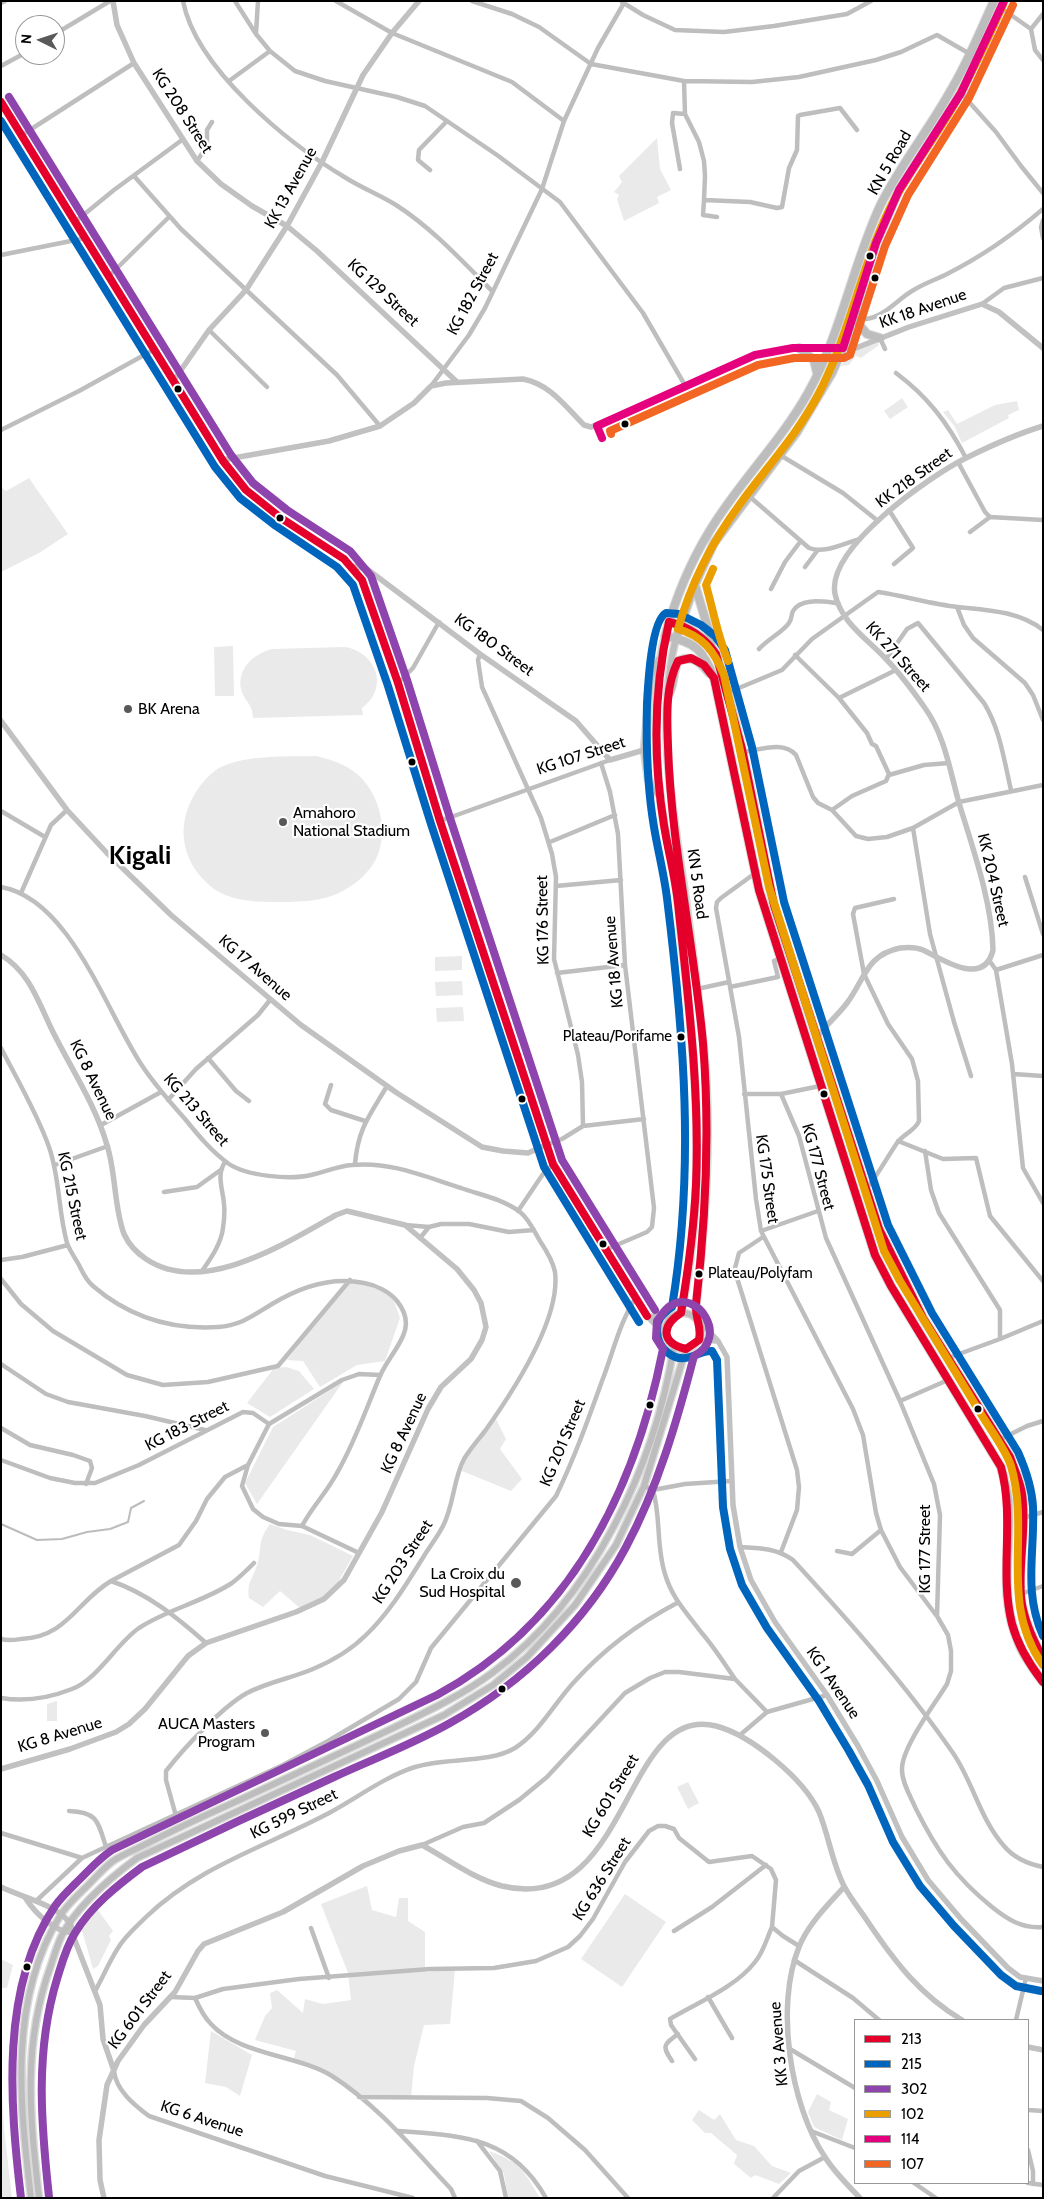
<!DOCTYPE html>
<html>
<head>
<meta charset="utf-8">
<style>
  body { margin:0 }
  #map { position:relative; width:1044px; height:2199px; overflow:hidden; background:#fff; font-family:Cabin,sans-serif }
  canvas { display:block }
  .frame { position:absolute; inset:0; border:2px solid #000; pointer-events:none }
  .legend { position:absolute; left:854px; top:2019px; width:175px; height:165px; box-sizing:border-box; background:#fff; border:1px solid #999; margin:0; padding:6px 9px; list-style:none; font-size:15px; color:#000 }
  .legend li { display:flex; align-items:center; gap:10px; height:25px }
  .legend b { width:25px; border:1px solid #999 }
  .north { position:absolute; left:15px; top:15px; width:50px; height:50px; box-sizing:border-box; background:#fff; border:1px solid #999; border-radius:50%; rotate:274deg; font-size:14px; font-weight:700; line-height:20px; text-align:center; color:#000 }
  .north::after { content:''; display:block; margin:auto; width:18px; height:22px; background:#595959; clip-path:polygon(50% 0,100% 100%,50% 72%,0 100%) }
</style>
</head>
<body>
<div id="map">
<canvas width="1044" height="2199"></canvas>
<div class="frame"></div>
<ul class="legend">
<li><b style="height:6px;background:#e4002b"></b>213</li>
<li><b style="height:6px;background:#0065bd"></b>215</li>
<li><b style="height:6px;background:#8e44ad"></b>302</li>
<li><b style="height:6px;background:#eb9e00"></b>102</li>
<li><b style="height:6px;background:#e5007d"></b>114</li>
<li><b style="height:6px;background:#f26522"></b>107</li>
</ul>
<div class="north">N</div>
</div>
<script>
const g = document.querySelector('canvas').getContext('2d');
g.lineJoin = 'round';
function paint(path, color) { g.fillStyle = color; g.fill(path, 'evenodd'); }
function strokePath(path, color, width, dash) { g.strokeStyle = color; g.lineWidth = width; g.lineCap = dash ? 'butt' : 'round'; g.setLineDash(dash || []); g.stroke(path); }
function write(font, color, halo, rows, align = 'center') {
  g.font = font + ' Cabin,sans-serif'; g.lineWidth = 4.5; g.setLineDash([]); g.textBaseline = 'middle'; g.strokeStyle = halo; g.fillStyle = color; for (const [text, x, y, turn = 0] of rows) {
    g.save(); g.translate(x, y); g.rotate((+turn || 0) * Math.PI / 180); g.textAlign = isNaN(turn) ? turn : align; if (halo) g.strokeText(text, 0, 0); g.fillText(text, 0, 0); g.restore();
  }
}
paint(new Path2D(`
  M657 138 660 169 671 190 657 197 659 203 624 221 617 199 619 195 614 192 622 182 619 176Z
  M877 340 879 345 861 358 856 356 849 365 841 366 848 353Z
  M902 398 908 407 890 419 884 411Z
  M1017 401 1019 410 1008 415 1009 418 962 443 955 427 943 412 948 410 957 424 995 405Z
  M29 478 68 534 39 553 1 572V487L6 491Z
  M233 646 234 696H215L214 647Z
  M345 647C376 652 390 688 362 708L363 715 253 718C253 704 244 701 241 689 237 668 254 654 272 649Z
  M316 756C332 760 345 764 357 774 380 793 390 834 375 861 369 872 357 883 346 889 326 902 299 902 276 902 255 902 232 901 214 889 182 865 174 826 196 792 201 784 210 773 219 768 248 754 285 757 316 756Z
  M462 956V970L435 971V957Z
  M462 981 463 995 436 996 435 982Z
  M463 1007 464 1021 437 1022 436 1008Z
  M347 1280 391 1293 400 1318 385 1361 357 1365 320 1387 303 1361 287 1360Z
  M286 1367 299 1371 314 1389 270 1417 247 1403 274 1368Z
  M343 1382 257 1504 245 1483 273 1427Z
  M496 1419 506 1439 500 1449 522 1479 511 1491 462 1471 466 1458Z
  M270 1524 287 1530 310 1535 353 1556 337 1584 323 1600 300 1608 280 1591 263 1607 249 1598C247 1582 251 1582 256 1568 263 1550 256 1542 270 1524Z
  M57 1701V1721H47V1704Z
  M688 1782 699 1803 688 1809 677 1787Z
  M367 1886 372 1910 396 1917 399 1898H408V1921L425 1932V1972L455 1969 450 2024 424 2025 414 2066 411 2098 359 2097 333 2077 293 2061 296 2051 255 2040 265 2016 272 2008 270 1993 277 1990 303 2013 305 1999 323 2004 351 2000 348 1973 321 1904Z
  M625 1894 666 1922 622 1987 581 1959Z
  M98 1910 113 1931 109 1936 111 1940 98 1966 93 1969 81 1927Z
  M1 1959 13 1965 7 1988H1Z
  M211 2031 252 2055 240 2096 226 2087 205 2083Z
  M1 2079 4 2128 12 2198H1Z
  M817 2094 831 2102 829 2110 848 2119 842 2140 814 2127 808 2112Z
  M699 2110 714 2120 720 2114 736 2140 754 2146 772 2166 791 2173 779 2184 755 2175 751 2178 734 2164 737 2155 711 2133H705L692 2120Z
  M489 2151C520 2162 524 2171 540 2198H508L504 2174Z`), '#eaeaea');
strokePath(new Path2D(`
  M1 1524 37 1540 62 1539 87 1532 110 1529 128 1522 131 1508 144 1501`), '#bcbcbc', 2);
const primary = new Path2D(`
  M665 636C651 690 655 769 664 824 667 840 672 856 674 872 679 905 681 938 685 970 698 1085 705 1198 681 1313
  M676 638C656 716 672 808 684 887 691 938 698 989 703 1041 713 1133 705 1225 695 1317
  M659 659 651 677 644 750 648 779 654 791 661 796
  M665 1331a18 18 0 1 1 36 0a18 18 0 1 1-36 0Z
  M31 2198C20 2105 8 2000 60 1916 66 1906 75 1898 83 1890 93 1881 102 1869 113 1861 122 1855 134 1850 144 1845 170 1832 197 1819 224 1807 279 1782 334 1756 389 1730 424 1713 461 1696 492 1673 592 1600 655 1466 674 1346
  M39 2198C30 2117 22 2044 51 1965 54 1956 57 1946 61 1937 76 1907 110 1878 137 1858L444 1715 493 1685 527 1657 575 1605 616 1545 644 1486 686 1349`);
const highway = new Path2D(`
  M994 1C980 31 968 62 951 90 929 130 900 165 880 206 852 267 841 334 808 393 780 443 738 483 709 532 690 563 675 600 665 636 696 642 703 650 714 678L759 890 875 1255 891 1286 1001 1467C1004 1478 1007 1489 1008 1500 1012 1552 997 1592 1019 1644 1024 1657 1034 1670 1043 1682
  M853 317 867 334 880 338
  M799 348 814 360 817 373
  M695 585 710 635 711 646
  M669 622C688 626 706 637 716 654 732 704 744 756 754 807 761 840 766 872 774 905L879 1229 923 1318 1010 1457C1014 1469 1020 1481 1022 1494 1027 1528 1017 1563 1021 1598 1023 1619 1033 1640 1043 1659
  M676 638 695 584 714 543 797 432 832 373 843 348 876 243 899 190 961 93 1004 1
  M668 695C675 686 672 672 678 661 694 655 700 662 709 673`);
strokePath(primary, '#dbdbdb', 9);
strokePath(highway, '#dbdbdb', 10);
strokePath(new Path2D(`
  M183 1C196 69 289 144 346 178 362 188 380 195 396 205 432 228 462 261 492 291
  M235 1 256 34 270 51 295 71 325 81 397 97 425 106 497 155 560 202 643 313 686 387
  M336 1 392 33 512 82 564 121
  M472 1 512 14 539 27 591 64 684 81 752 82 799 77 876 60 901 52 937 35 970 54
  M622 2 643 15 675 30 724 32 774 26 847 14 871 1
  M1 3 5 1
  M1001 8 1031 29
  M1043 14 1031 29 1035 50 1043 60
  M256 33 258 1
  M55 34 110 1
  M1 66 25 53
  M229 81 270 51
  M684 81 685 114 699 142 704 161 705 176 704 200
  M961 93 996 132 1021 166 1043 193
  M22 135 134 63
  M197 161 207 146V130L212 122
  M680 169 672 123 673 113 685 114
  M430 170 418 160 419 150 447 121
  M134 176 181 229 337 375 380 426
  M717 217 703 215 704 200 750 202 777 208 782 207 789 168 797 150 798 116 800 115 840 108 857 130
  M1043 220 1041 227 1043 238
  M76 221 114 190 182 140
  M1 255 86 238
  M109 276 169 217
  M982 304 1004 288 1043 278
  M855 310 866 319C884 317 898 299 912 291 923 284 935 280 947 274 981 257 1014 234 1043 209
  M209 330 267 387
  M880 338 885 349
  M896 373C928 397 947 422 966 458
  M431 386 469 335 485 308 542 189 564 121 598 48 624 3
  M1 430 79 391 155 349
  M780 455 843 493 878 521
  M958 462 985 512 990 517 1043 520
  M749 496 809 548C825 554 844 543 860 539
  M889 510 913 548 894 564
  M970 532 990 517
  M805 567 817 551
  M771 589 785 562 800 542
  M957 607 964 625 973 638 1025 683 1033 695 1043 720
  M759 649C768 639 783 632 789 623 792 619 791 615 793 611 801 597 825 602 838 603
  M480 654 478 660 482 687 541 818 552 854 556 877 554 959 578 1055 582 1082 583 1126
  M795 655 839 698 867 733 872 744 876 746 889 774 886 781 852 796 832 810
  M886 659 907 629 918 623 984 703C1000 729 1004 760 1011 790
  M398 683 413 668 439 622
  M727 693 782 670 812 639 878 592C905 596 931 604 958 607 987 610 1019 611 1043 630
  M839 698 896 670
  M743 752C759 750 784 740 796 755L813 797 818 803 832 810 856 836 868 839 887 837 913 828 959 802 1043 785
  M601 763 610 792 618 834 625 965 654 1208 652 1227 647 1232 605 1250
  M889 775 924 765 949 763
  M1 811 45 837
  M440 821 610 760
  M913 828 930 934 954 1022 971 1076
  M550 842 615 815
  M754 874 721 898 717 902 716 908 739 1037 756 1199 761 1231 853 1409 863 1435 876 1513 881 1530 900 1567 936 1615
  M1025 877 1043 934
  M556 886 621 880
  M1 887C70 899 106 1011 141 1064 154 1084 169 1101 185 1119 198 1135 212 1152 229 1164 247 1176 290 1180 311 1175 325 1172 338 1166 352 1165 390 1161 426 1177 461 1188 481 1195 503 1199 520 1212 529 1219 534 1231 540 1241 546 1250 553 1261 555 1272 561 1320 512 1393 485 1431 478 1440 470 1449 464 1459 453 1480 454 1505 443 1526 438 1536 430 1546 424 1556 407 1583 390 1612 366 1635 351 1650 332 1661 313 1669 292 1678 268 1682 247 1693 222 1707 184 1748 166 1771V1780L176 1816
  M21 893 51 825 67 810
  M989 960 996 970 1012 1064 1023 1168 1043 1203
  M996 970 1043 955
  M557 973 625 965
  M730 987 778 977 774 961 780 959
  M697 989 729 982
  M1 1048C17 1079 38 1115 49 1147 60 1178 58 1211 67 1243 70 1251 75 1258 79 1265 83 1273 86 1280 93 1286 129 1317 171 1330 218 1327 240 1326 254 1315 272 1304 300 1287 331 1276 364 1283 376 1285 390 1292 397 1301 405 1311 409 1323 403 1336 397 1350 386 1362 380 1376 366 1409 355 1442 337 1473 327 1492 312 1507 302 1526
  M208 1058 236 1091 249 1101
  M1013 1074 1043 1076
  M331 1085 325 1104 331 1110 365 1121
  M744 1094H781L820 1086
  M781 1094 799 1136 826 1238 900 1401 934 1484 940 1515 937 1616 948 1635 951 1651V1671L947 1684C935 1704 901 1748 902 1770 902 1783 911 1797 916 1809 937 1851 955 1877 992 1907 1007 1919 1022 1929 1043 1927
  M168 1100 196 1069 258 1015 270 1000
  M101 1125 161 1092
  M898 1141 943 1159 976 1158 990 1216 1043 1281
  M546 1145 562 1139 583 1126 644 1119
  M925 1151 931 1190 939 1213 1000 1310V1339
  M355 1164C358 1128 370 1115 387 1086
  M55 1165 108 1146
  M866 1189C878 1175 886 1159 897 1143 903 1134 915 1131 919 1121L918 1081 912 1059 888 1024 864 974 853 914 855 908 894 899
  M164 1192 197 1187 222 1169
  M518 1211 543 1174 553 1164
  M405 1225 429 1227 441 1224H469L509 1232 534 1230
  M761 1231 818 1211
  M763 1237 739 1253 735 1268 737 1278 797 1470 799 1487 797 1510 781 1552
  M420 1238 429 1227
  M1 1260 22 1257 68 1245
  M202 1271C211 1258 221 1244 223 1228 224 1221 225 1212 224 1204 223 1190 216 1175 225 1162
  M1 1279 21 1304 53 1331 127 1375 163 1385 208 1382 278 1366 350 1280
  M948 1358 1000 1339 1043 1321
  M1 1364 46 1394 68 1402 145 1416 205 1430
  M900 1401 948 1380
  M269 1424 248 1465 242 1486 253 1509 263 1517 279 1524 302 1526 359 1553
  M269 1424 342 1380 359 1374 380 1375
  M1 1428 30 1445 73 1455 90 1461 92 1468 86 1484
  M999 1440 1027 1426 1043 1421
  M1 1460 50 1478 75 1483H95L139 1465 243 1412 253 1413 269 1424
  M644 1486 653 1490 685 1484 731 1481
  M653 1490C661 1517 656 1546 665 1574 672 1598 686 1612 701 1632 714 1647 724 1663 735 1679
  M1023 1518 1043 1512
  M740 1547C760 1548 776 1548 793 1560 849 1621 906 1685 953 1753 973 1782 980 1819 1004 1846 1014 1858 1028 1864 1043 1867
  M837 1551 852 1554 881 1530
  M111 1581 179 1545 196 1521 207 1499 225 1477 248 1465
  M1021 1594 1043 1586
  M1 1639C8 1641 14 1640 21 1639 67 1637 76 1602 111 1581 147 1593 178 1618 206 1643
  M1 1698C25 1702 49 1698 72 1689 98 1679 116 1644 139 1628 168 1609 203 1602 232 1583 240 1577 247 1570 254 1563
  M740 1735 767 1712 827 1695
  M69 1811C98 1812 98 1822 106 1847
  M1 1833 82 1858
  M422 1845 463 1827 484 1823 519 1800 547 1777 625 1693 650 1678 665 1672H679L735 1679 767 1712
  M36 1901 82 1858 283 1765 328 1741 399 1699 416 1682 431 1648 556 1496C574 1459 588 1420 602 1381 613 1353 619 1324 635 1299
  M311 1928 329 1978
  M674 1931 712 1907 766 1865
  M794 1960 853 1998 879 2020
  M95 1991C103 1977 109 1962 118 1948 125 1936 136 1927 146 1917 199 1866 265 1847 329 1813 357 1798 384 1777 415 1767 446 1757 488 1764 515 1748 540 1732 555 1702 575 1681 604 1649 639 1623 677 1603
  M171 1997 195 1998 223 1989 299 1979 430 1969 494 1968 536 1961 568 1947 580 1936 593 1919 625 1862 649 1831 658 1826H665L674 1829 679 1838 709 1862 752 1856 771 1869 776 1880 772 1927 783 1936 799 1946
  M708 1997 732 2038
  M195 1998C199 2007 204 2017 211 2024 239 2055 298 2055 332 2076 379 2106 414 2150 451 2189L455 2198
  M1016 2020 1026 1978
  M790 2049 855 2088
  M695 2059 671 2025 670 2019C697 2003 736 1987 755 1962 763 1953 767 1938 772 1927
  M672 2061C662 2046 663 2045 678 2034
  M114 2071C116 2090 134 2105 149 2116L325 2176 413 2198
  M359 2097 487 2098 521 2101 548 2118 585 2150 628 2198
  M1028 2110 1043 2111
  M398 2131C462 2136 511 2136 546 2198
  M811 2131 855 2148
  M477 2141 500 2171 506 2198
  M1028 2150 1033 2171V2184
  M914 2183 936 2198
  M1028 2183 1043 2185
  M773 2198 799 2171 825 2157`), '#bebebe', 4.5);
strokePath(new Path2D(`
  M113 1 117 25 134 63 197 161 221 184 252 206 287 226 317 251 457 382
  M1 102 203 426 223 461 246 490 281 518 344 559 362 580 398 683 440 821 553 1164 630 1291 647 1316 666 1336
  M174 380 209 330 246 290 287 226 322 162 363 75 392 33 419 1
  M222 460 329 441 380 426 414 403 431 386 446 383 523 379C550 384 566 407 584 425L591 427 686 387 755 355 793 348H856L909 327 982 304 999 312 1043 348
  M352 566 367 569 480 654 576 721 610 760 644 750
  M1 721 67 810 107 853 171 915 301 1025 397 1093 482 1147 503 1151 528 1153 546 1145
  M1 955C30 972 39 1004 53 1032 72 1070 95 1104 107 1145 116 1173 114 1208 124 1234 129 1245 137 1253 146 1259 202 1297 286 1243 336 1215L347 1211 405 1225 457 1269 474 1290 481 1303 486 1327 482 1340 471 1359 441 1387 428 1409 382 1512 344 1580 324 1599 296 1612 206 1643 188 1656 145 1709 129 1724 116 1732 70 1749 1 1769
  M817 1037C826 1025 838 1015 847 1003 865 979 866 955 900 948 908 947 916 947 923 950 942 959 984 988 993 950 992 902 973 849 959 803 950 771 945 736 925 708 913 691 900 673 885 658 866 638 841 622 835 594 826 548 930 476 966 458 990 446 1017 434 1043 426
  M647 1316 672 1317
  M698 1320 718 1341 727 1357 733 1505 740 1547 751 1580 775 1622 827 1695 858 1746 877 1781 902 1837 928 1880 961 1919 1008 1968 1020 1977 1043 1981
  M699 1340 718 1341
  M1 1887C21 1897 55 1904 69 1922 71 1924 72 1929 72 1933L100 2005 103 2039 113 2068
  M844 1887C828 1905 808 1924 799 1947 775 2006 790 2105 825 2157 834 2172 848 2185 860 2198
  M26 1899C36 1914 54 1931 72 1933
  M1028 2047 1043 2050
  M104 2198 100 2180 99 2140 107 2085 118 2061 144 2025 175 1992 198 1951 204 1944 214 1940 283 1912 363 1866 399 1851 422 1845C448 1859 472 1878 502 1886 631 1917 622 1702 716 1726 751 1735 804 1779 819 1812 829 1836 832 1863 844 1886 851 1899 860 1910 868 1922 895 1962 920 1995 962 2020`), '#c1c1c1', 5.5);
strokePath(primary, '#bdbdbd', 6);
strokePath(highway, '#bdbdbd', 8);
strokePath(new Path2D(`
  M1 102 223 461 246 490 281 518 344 559 362 580 398 683 440 821 553 1164 647 1316
  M1043 1659C1033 1639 1023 1619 1021 1597 1018 1563 1027 1528 1022 1494 1020 1481 1014 1469 1010 1457L923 1318 879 1229 774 905 742 749 716 654C704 637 689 627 669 622 654 688 653 758 664 825 668 851 675 876 678 903 688 996 700 1091 696 1185 694 1228 688 1271 681 1313 661 1326 661 1343 686 1349L699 1340C702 1325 695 1320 696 1304 706 1217 710 1130 703 1043 694 944 671 846 668 746 667 718 665 687 678 661L691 658 704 665 714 678 759 890 875 1255 891 1286 1001 1467C1015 1520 999 1572 1012 1624 1018 1646 1029 1664 1043 1682`), '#e4002b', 8);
strokePath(new Path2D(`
  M1 121 215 467 240 498 276 526 337 567 353 585 388 686 431 824 544 1167 639 1322
  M1041 1991 1016 1986 1001 1975 954 1926 920 1886 893 1842 868 1785 849 1751 819 1701 767 1628 742 1585 730 1549 723 1507 717 1360 712 1351C702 1350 699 1355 690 1357 674 1362 658 1349 657 1332 656 1320 662 1314 672 1307 695 1169 684 1035 667 898 664 874 658 851 654 827 647 786 646 744 647 703 648 686 651 621 666 613L679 614 701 625 715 636 725 650 752 747 784 902 888 1225 932 1313 1018 1452C1026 1470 1032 1488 1033 1507 1035 1553 1023 1591 1043 1636`), '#0065bd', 8);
strokePath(new Path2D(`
  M9 97 231 455 253 483 287 510 350 551 371 576 407 680 450 818 562 1160 655 1310
  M21 2198C10 2105 0 1987 55 1906 62 1896 72 1887 81 1878 91 1868 100 1858 112 1850L437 1695C570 1623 635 1491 663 1349L656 1338 657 1321C661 1316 665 1309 670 1306 697 1288 730 1337 694 1356 677 1421 658 1487 626 1547 586 1622 524 1682 450 1723 413 1744 373 1759 334 1777 270 1806 206 1836 142 1867 118 1885 91 1906 75 1933 66 1947 62 1963 57 1979 35 2051 41 2123 49 2197`), '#8e44ad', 8);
strokePath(new Path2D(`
  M1003 5C987 41 971 76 951 110 931 144 906 175 889 210 860 270 849 337 817 397 796 436 766 468 740 504 712 542 691 583 678 629 703 636 714 651 724 675L769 887 884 1251 900 1281C927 1325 954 1370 981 1414 990 1429 1006 1450 1011 1466 1031 1534 998 1602 1043 1665
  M713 569 706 585C713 610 718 637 728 661`), '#eb9e00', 8);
strokePath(new Path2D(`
  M602 438 597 426 755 355 793 348H843L876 243 899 190 961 93 1004 1`), '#e5007d', 8);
strokePath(new Path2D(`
  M611 434 610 431 758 365 794 358H844L850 355 885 246 908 195 969 98 1013 5`), '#f26522', 8);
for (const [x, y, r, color] of [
  [870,256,4.5,"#000"],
  [875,278,4.5,"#000"],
  [178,389,4.5,"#000"],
  [625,424,4.5,"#000"],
  [280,518,4.5,"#000"],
  [128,709,5,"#595959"],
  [412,762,4.5,"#000"],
  [283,822,5,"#595959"],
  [681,1037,4.5,"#000"],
  [824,1094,4.5,"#000"],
  [522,1099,4.5,"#000"],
  [603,1244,4.5,"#000"],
  [699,1274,4.5,"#000"],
  [650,1405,4.5,"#000"],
  [978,1409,4.5,"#000"],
  [516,1583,6,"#595959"],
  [502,1689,4.5,"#000"],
  [265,1733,5,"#595959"],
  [27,1967,4.5,"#000"]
]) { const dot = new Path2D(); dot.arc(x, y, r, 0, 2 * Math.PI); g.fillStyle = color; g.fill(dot); strokePath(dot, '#fff', 2); }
write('15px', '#000', '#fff', [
  ["Plateau/Porifame",672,1037],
  ["Plateau/Polyfam",708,1274,"left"]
], 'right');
write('16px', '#000', '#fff', [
  ["KG 208 Street",182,111,57],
  ["KN 5 Road",890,163,-60],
  ["KK 13 Avenue",291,188,-61],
  ["KG 129 Street",383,293,43],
  ["KG 182 Street",473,294,-62],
  ["KK 18 Avenue",923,309,-19],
  ["KK 218 Street",914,478,-36],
  ["KG 180 Street",494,645,36],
  ["KK 271 Street",898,657,48],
  ["KG 107 Street",581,756,-18],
  ["KK 204 Street",993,880,77],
  ["KN 5 Road",697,884,82],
  ["KG 176 Street",543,920,-91],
  ["KG 18 Avenue",614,962,-95],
  ["KG 17 Avenue",255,968,41],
  ["KG 8 Avenue",93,1080,64],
  ["KG 213 Street",196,1110,49],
  ["KG 177 Street",818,1167,75],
  ["KG 175 Street",767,1179,82],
  ["KG 215 Street",72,1196,78],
  ["KG 183 Street",187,1426,-27],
  ["KG 8 Avenue",404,1433,-65],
  ["KG 201 Street",563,1443,-67],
  ["KG 177 Street",925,1549,-90],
  ["KG 203 Street",403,1562,-57],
  ["KG 1 Avenue",833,1683,56],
  ["KG 8 Avenue",60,1735,-17],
  ["KG 601 Street",611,1796,-59],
  ["KG 599 Street",294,1814,-26],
  ["KG 636 Street",602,1879,-58],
  ["KG 601 Street",140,2010,-53],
  ["KK 3 Avenue",779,2044,-95],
  ["KG 6 Avenue",202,2119,18]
]);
write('16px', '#000', '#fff', [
  ["BK Arena",138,709],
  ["Amahoro",293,813],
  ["National Stadium",293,831],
  ["La Croix du",505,1574,"right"],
  ["Sud Hospital",505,1592,"right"],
  ["AUCA Masters",255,1724,"right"],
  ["Program",255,1742,"right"]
], 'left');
write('bold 26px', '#000', '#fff', [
  ["Kigali",140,856]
]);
</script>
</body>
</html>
